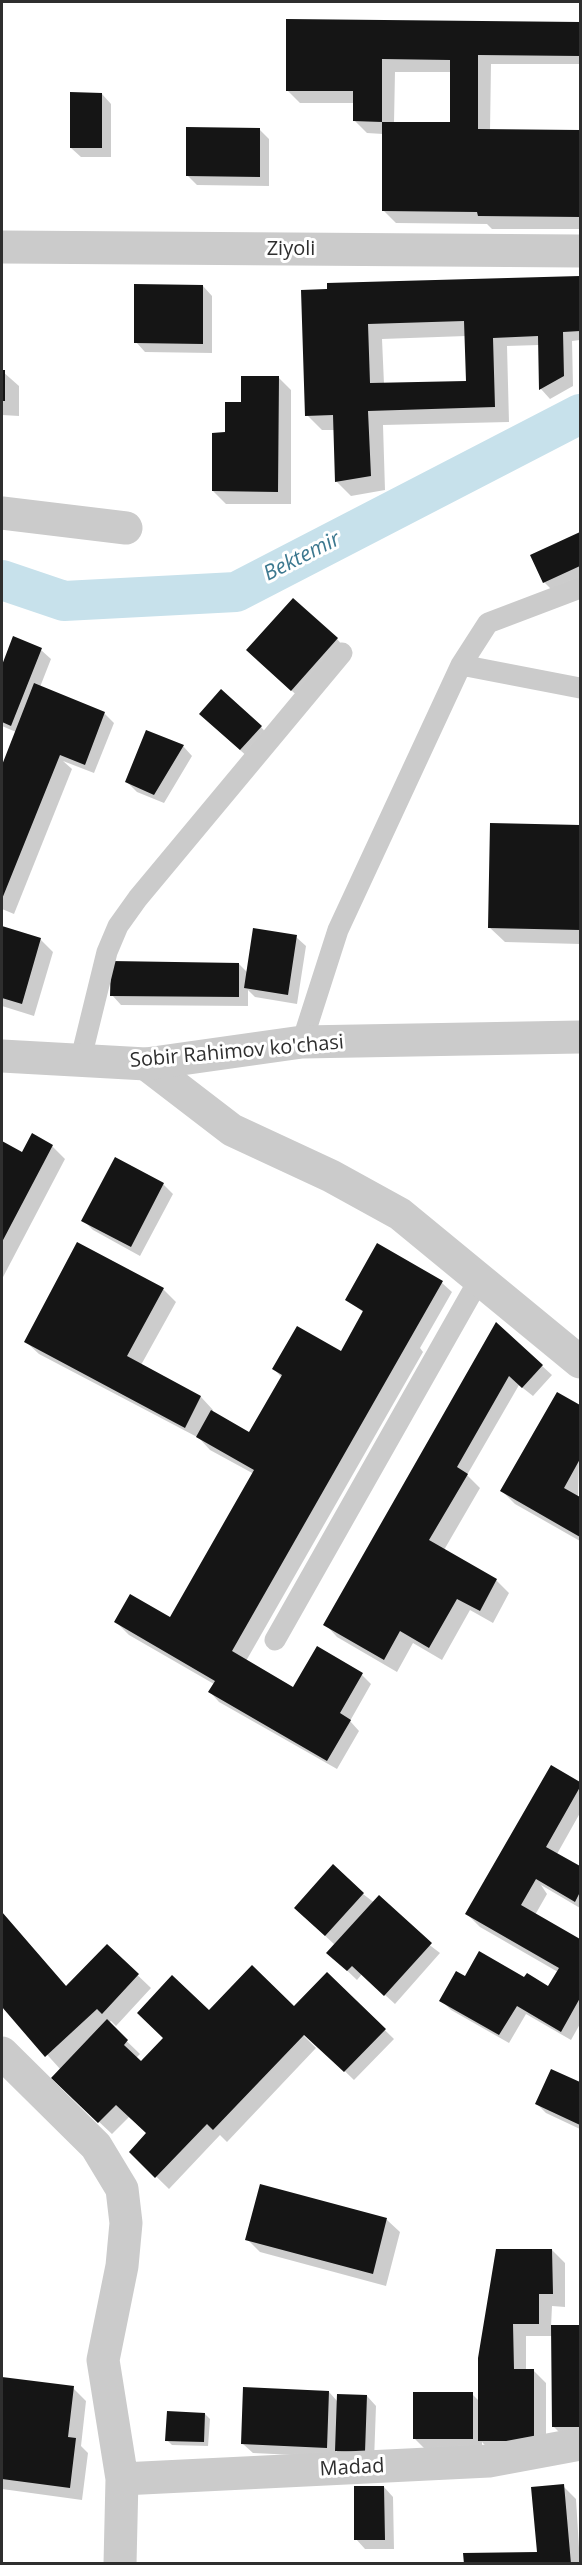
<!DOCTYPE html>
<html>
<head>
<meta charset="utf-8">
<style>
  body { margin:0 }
  #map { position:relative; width:582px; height:2565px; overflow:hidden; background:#fff; font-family:"Open Sans",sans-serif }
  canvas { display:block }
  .frame { position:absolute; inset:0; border:3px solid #2e2e2e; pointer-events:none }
</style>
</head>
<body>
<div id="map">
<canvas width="582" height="2565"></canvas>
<div class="frame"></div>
</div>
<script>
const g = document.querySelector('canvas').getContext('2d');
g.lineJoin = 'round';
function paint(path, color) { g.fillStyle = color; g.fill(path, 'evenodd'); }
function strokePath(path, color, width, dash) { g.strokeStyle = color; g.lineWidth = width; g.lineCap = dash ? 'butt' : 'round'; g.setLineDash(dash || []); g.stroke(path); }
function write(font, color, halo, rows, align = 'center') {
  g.font = font + ' "Open Sans",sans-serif'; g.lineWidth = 6; g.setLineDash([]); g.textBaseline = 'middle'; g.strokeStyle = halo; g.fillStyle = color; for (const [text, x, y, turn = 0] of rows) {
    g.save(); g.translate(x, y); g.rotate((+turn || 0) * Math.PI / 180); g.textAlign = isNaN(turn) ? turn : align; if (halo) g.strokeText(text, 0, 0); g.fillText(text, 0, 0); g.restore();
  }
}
paint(new Path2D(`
  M478 22 580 23V64H491L490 131 580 132V229H492L487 224 396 223 383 210V134L367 133 354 120 355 103H300L287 90ZM395 72H451V123H394Z
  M102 94 111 104V157H81L71 148Z
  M260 130 269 139V186L197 185 187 175Z
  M580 277V340L572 341 573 386 550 399 541 389 539 345 507 346 509 422 383 425 385 490 351 496 336 481 335 430H322L307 415 303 292ZM466 336 468 382 384 384 382 339Z
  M203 286 212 296V353L145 352 136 342Z
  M2 371 19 386V416L2 415Z
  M278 377 291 390V504H226L213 491 226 434 242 403Z
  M580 534V580L554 592 544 582 532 556Z
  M14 638 41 650 51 659 40 687 104 713 114 723 94 773 63 761 72 769 14 914 2 909V769L16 732 2 726V669Z
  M337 639 346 649 301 699 257 660Z
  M210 723 261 727 270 737 250 759Z
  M183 746 192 756 164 803 137 792 127 782Z
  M492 824 580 827V944L505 942 489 927Z
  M2 928 40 939 53 952 34 1016 2 1006Z
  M296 937 306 946 297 1004 255 997 248 990V1006L121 1005 112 995 239 964 248 973Z
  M2 1143 23 1154 52 1146 65 1159 2 1279Z
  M163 1184 173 1194 140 1256 93 1230 83 1220Z
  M377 1245 442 1283 452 1292 420 1348 423 1352 246 1661 294 1689 362 1675 371 1684 350 1721 359 1731 337 1769 219 1702 210 1692 214 1684 129 1635 116 1622 171 1619 254 1474 210 1450 199 1438 39 1354 26 1342 163 1289 176 1302 141 1365 201 1397 213 1410 212 1413 250 1434 282 1378 274 1369 341 1353 364 1313 347 1299Z
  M496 1324 552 1375 533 1396 519 1385 467 1475 480 1488 444 1550 496 1580 509 1593 493 1623 470 1610 442 1660 413 1643 397 1672 337 1637 325 1624Z
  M558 1394 580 1407 578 1498 580 1541 515 1504 502 1491Z
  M551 1767 580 1784V1813L557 1854 580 1868V1908L541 1885 547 1894 535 1915 580 1940V2024L571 2040 526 2014 509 2043 451 2010 441 2000 465 1978 525 1979 549 1988 558 1972 480 1927 467 1914Z
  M363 1894 440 1953 395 2004 362 1974 357 1980 338 1962 335 1945 305 1917Z
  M2 1913 67 1987 107 1946 151 1988 116 2026 111 2021 108 2023 140 2054 136 2058 148 2070 209 2012 294 2008 327 1974 394 2039 354 2080 299 2027 297 2029 316 2048 227 2142 220 2135 169 2189 131 2152 148 2134 130 2116 112 2134 66 2091 61 2070 2 2005Z
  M552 2071 580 2084V2129L546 2113 536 2103Z
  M261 2186 387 2220 400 2232 386 2286 260 2252 247 2239Z
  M552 2250 565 2263V2307L552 2306 551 2327H580V2436H563L553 2426V2336H526V2370H533L546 2383V2454H493L482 2442V2448H424L414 2438 472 2394 480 2402V2358Z
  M2 2378 73 2388 86 2401 81 2446 88 2453 82 2500 2 2489Z
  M329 2392 338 2402 367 2396 376 2406 374 2461 346 2460 336 2451V2457L253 2453 243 2444Z
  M205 2414 210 2419 208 2446 172 2445 167 2440Z
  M563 2486 576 2499 580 2564H465L539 2554Z
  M384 2487 393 2497 394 2549H365L356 2539Z`), '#0003');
strokePath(new Path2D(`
  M2 580 64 601 236 592 580 414`), '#c7e1eb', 40);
paint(new Path2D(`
  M286 19 580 22V56L478 55V129L580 130V217L478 216 477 212 382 211V122L353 121V91H286ZM382 59 450 60V122H382Z
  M70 92 102 93V148H70Z
  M186 127 260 128V177L186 176Z
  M580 276V331L563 332 564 376 539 390 538 336 493 338 495 407 368 411 371 476 335 482 333 415 305 416 301 290 327 289V283ZM464 321 466 381 370 383 368 324Z
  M134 284 203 285V344L134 343Z
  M2 370H5V401H2Z
  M241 376H279L278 492 212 491V433L225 432V402H241Z
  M580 532V566L543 583 530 555Z
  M293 598 338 638 291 691 246 650Z
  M13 636 42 648 11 726 2 722V665Z
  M34 683 105 712 85 765 60 755 2 899V765Z
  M221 689 262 726 240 750 199 714Z
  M146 730 184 745 154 795 125 782Z
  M490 823 580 825V930L488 928Z
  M2 926 41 938 22 1004 2 998Z
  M253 928 297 935 288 995 244 988Z
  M111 961 239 963V997L110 996Z
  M32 1133 53 1145 2 1242V1141L22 1152Z
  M115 1157 164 1183 131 1247 81 1221Z
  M77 1242 164 1288 127 1356 201 1396 185 1428 24 1342Z
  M377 1243 443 1281 232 1651 293 1687 317 1646 363 1673 340 1713 351 1720 327 1761 208 1692 215 1681 114 1622 130 1594 170 1617 254 1470 196 1437 211 1410 249 1432 282 1375 272 1369 297 1326 341 1351 363 1311 345 1300Z
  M496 1322 543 1365 522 1388 509 1376 457 1467 468 1474 429 1540 497 1579 480 1611 457 1599 429 1648 400 1631 384 1660 323 1625Z
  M557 1392 580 1405V1459L564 1488 580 1497V1537L500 1491Z
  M551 1765 580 1782V1787L546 1847 580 1866V1892L575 1902 536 1879 521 1905 580 1939V1998L561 2032 517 2006 499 2035 439 2001 456 1971 465 1976 479 1951 524 1977 527 1973 548 1986 559 1968 465 1914Z
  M333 1864 364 1893 325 1936 294 1908Z
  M379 1895 432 1943 384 1996 352 1966 347 1971 326 1953Z
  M2 1912 66 1986 107 1944 139 1974 102 2014 97 2009 45 2057 2 2007Z
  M252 1965 294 2006 327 1972 386 2029 344 2072 304 2035 213 2130 207 2124 155 2178 129 2152 146 2133 116 2105 98 2123 51 2078 107 2019 128 2040 124 2045 141 2061 163 2038 137 2013 172 1975 209 2010Z
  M551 2069 580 2082V2125L535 2104Z
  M260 2184 387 2218 373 2274 245 2240Z
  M496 2249H552L553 2294H539V2324H513L514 2369H534V2441H478V2358Z
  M551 2325H580V2427H552Z
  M2 2377 74 2386 68 2437 76 2438 70 2488 2 2479Z
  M243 2387 329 2391 327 2448 241 2444Z
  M413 2392H473V2439H413Z
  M337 2394 367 2395 365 2452 335 2451Z
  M167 2411 205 2413 204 2442 165 2441Z
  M564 2484 571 2564H464L463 2553 537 2552 531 2487Z
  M354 2486H384L385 2540H354Z`), '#151515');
strokePath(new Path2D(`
  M461 665 580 688
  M302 1042 338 930 461 665 488 623 580 588
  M80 1062 107 952 118 926 138 898 342 653
  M275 1640 480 1278`), '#cbcbcb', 21);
strokePath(new Path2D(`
  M2 247 580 251
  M2 513 126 528
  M146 1064 232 1130 331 1176 400 1214 580 1362
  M2 2053 96 2146 122 2189 126 2223 122 2266 103 2360 122 2479 120 2564
  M122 2479 489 2461 580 2444`), '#cbcbcb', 33);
strokePath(new Path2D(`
  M2 1056 146 1064 302 1042 580 1037`), '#cbcbcb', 33);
write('20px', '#2e2e2e', '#fff', [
  ["Ziyoli",291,249],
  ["Sobir Rahimov ko'chasi",237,1052,-5],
  ["Madad",352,2468,-3]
]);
write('italic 21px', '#3c788f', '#fff', [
  ["Bektemir",302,557,-27]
]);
</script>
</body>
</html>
